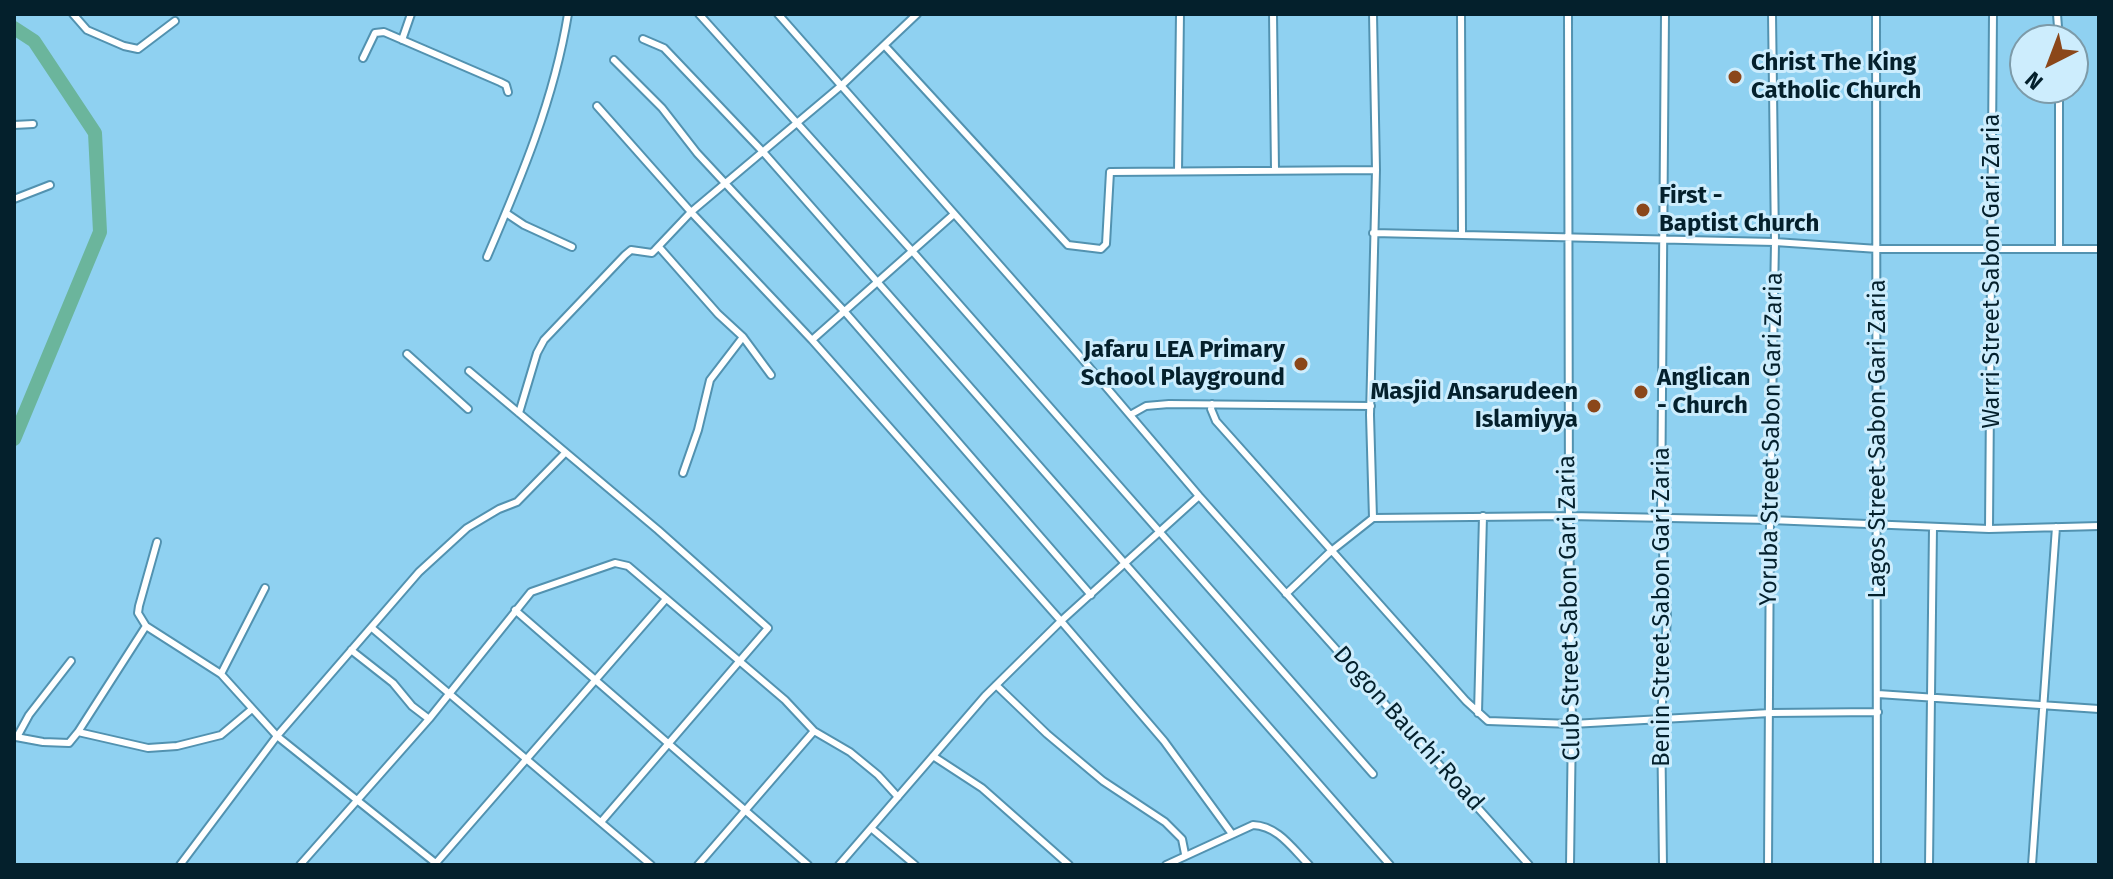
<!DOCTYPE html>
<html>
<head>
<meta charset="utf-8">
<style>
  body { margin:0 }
  #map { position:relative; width:2113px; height:879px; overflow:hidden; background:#8fd1f1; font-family:"Fira Sans",sans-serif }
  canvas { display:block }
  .frame { position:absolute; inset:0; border:16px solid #04202c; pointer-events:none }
  .north { position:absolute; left:2009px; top:24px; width:80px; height:80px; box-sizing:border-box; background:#cdedfd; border:2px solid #7d9ba9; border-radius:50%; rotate:222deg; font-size:22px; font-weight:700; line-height:32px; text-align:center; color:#04202c }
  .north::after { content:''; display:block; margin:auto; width:28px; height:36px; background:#8b471a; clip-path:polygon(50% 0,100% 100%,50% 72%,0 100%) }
</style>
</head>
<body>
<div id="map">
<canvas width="2113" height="879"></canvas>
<div class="frame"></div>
<div class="north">N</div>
</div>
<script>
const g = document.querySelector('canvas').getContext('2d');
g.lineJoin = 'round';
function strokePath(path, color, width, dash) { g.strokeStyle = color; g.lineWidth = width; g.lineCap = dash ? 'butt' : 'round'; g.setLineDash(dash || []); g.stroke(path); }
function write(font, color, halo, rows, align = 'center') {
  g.font = font + ' "Fira Sans",sans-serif'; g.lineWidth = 6; g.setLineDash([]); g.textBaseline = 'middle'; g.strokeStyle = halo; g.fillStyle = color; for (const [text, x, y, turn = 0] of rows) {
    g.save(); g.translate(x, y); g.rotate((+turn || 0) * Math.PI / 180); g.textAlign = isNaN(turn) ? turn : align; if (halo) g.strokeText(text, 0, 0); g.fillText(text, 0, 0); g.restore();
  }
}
strokePath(new Path2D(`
  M14 28 34 41 95 133 100 232 14 439`), '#6bb59c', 14);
const minor = new Path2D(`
  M73 14 87 30 124 46 138 49 175 21
  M699 14 913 252 1373 774
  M778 14 1078 354 1199 496 1529 865
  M1273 14 1275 170
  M1461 14 1462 233
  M1568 14 1569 516 1572 724 1570 865
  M1876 14 1877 865
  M2057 14 2059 40
  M643 39 664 48 764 153 1390 865
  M402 40 411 14
  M885 46 1068 245 1101 249 1106 244 1110 172 1376 170
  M363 58 375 33 384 32 500 82 506 85 508 92
  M614 60 662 108 697 153 845 312 1091 595
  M597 106 691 212 812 340 1061 621 1164 741 1232 834
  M14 125 33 124
  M1178 171 1180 14
  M14 199 50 185
  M506 213 524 225 572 247
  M1373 233 1775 242 1878 249H2099
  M659 247 718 314 743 337 710 380 698 430 683 473
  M2059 249V88
  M487 257C521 178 554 100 568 14
  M743 337 771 375
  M812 340 954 214
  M407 354 468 409
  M469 371 658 530 768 628
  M1212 404 1211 409 1216 421 1466 701 1488 721 1572 724 1770 713 1878 712
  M519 413 537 353 544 340 625 255 631 250 652 253 655 250 691 212 842 85 917 14
  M1130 415 1146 406 1169 404 1371 406
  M1373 518 1370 415 1376 170 1373 14
  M1989 529 1993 14
  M157 542 139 606 138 613 146 626 221 674 277 736 438 865
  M1286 594 1330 552 1373 518 1569 516 1770 520 1989 529 2099 526
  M515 610 808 865
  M146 626 78 732 148 748 177 746 221 735 252 709
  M372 628 651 865
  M351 650 393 683 412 706 429 719
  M221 674 265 588
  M996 685 1047 734 1103 781 1165 822 1182 839 1185 854
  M1878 694 2099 709
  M1478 713 1483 516
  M16 737 43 742 69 743 78 732
  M17 737 29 715 71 661
  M933 756 982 788 1069 865
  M601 822 768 628
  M871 828 915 865
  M436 863 666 599
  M180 865 277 736 419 572 467 528 499 509 517 502 565 453
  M300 865 429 719 531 592 615 563 628 566 785 700 814 731 850 752 878 775 898 797
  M698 865 814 731
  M839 865 985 696 1061 621 1199 496
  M1166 865 1253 825C1278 826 1292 848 1309 865
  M1663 865 1661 719 1667 617 1661 519 1665 14
  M1768 865 1770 520 1775 242 1772 14
  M1929 865 1933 527
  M2032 865 2056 527`);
strokePath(minor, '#5292b0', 10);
strokePath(minor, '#fff', 6);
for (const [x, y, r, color] of [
  [1735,77,8,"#8b471a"],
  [1643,210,8,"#8b471a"],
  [1301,364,8,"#8b471a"],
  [1641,392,8,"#8b471a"],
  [1594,406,8,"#8b471a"]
]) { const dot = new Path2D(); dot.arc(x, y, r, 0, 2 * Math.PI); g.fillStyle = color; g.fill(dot); strokePath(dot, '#cdedfd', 3); }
write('bold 24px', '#04202c', '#cdedfd', [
  ["Christ The King",1751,63],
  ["Catholic Church",1751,91],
  ["First -",1659,196],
  ["Baptist Church",1659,224],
  ["Jafaru LEA Primary",1285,350,"right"],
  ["School Playground",1285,378,"right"],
  ["Anglican",1657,378],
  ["- Church",1657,406],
  ["Masjid Ansarudeen",1578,392,"right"],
  ["Islamiyya",1578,420,"right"]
], 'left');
write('24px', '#04202c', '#cdedfd', [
  ["Warri Street Sabon Gari Zaria",1992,271,-90],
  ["Yoruba Street Sabon Gari Zaria",1772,439,-89],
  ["Lagos Street Sabon Gari Zaria",1878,439,-90],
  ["Benin Street Sabon Gari Zaria",1662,607,-90],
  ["Club Street Sabon Gari Zaria",1570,608,-91],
  ["Dogon Bauchi Road",1408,729,48]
]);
</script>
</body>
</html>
